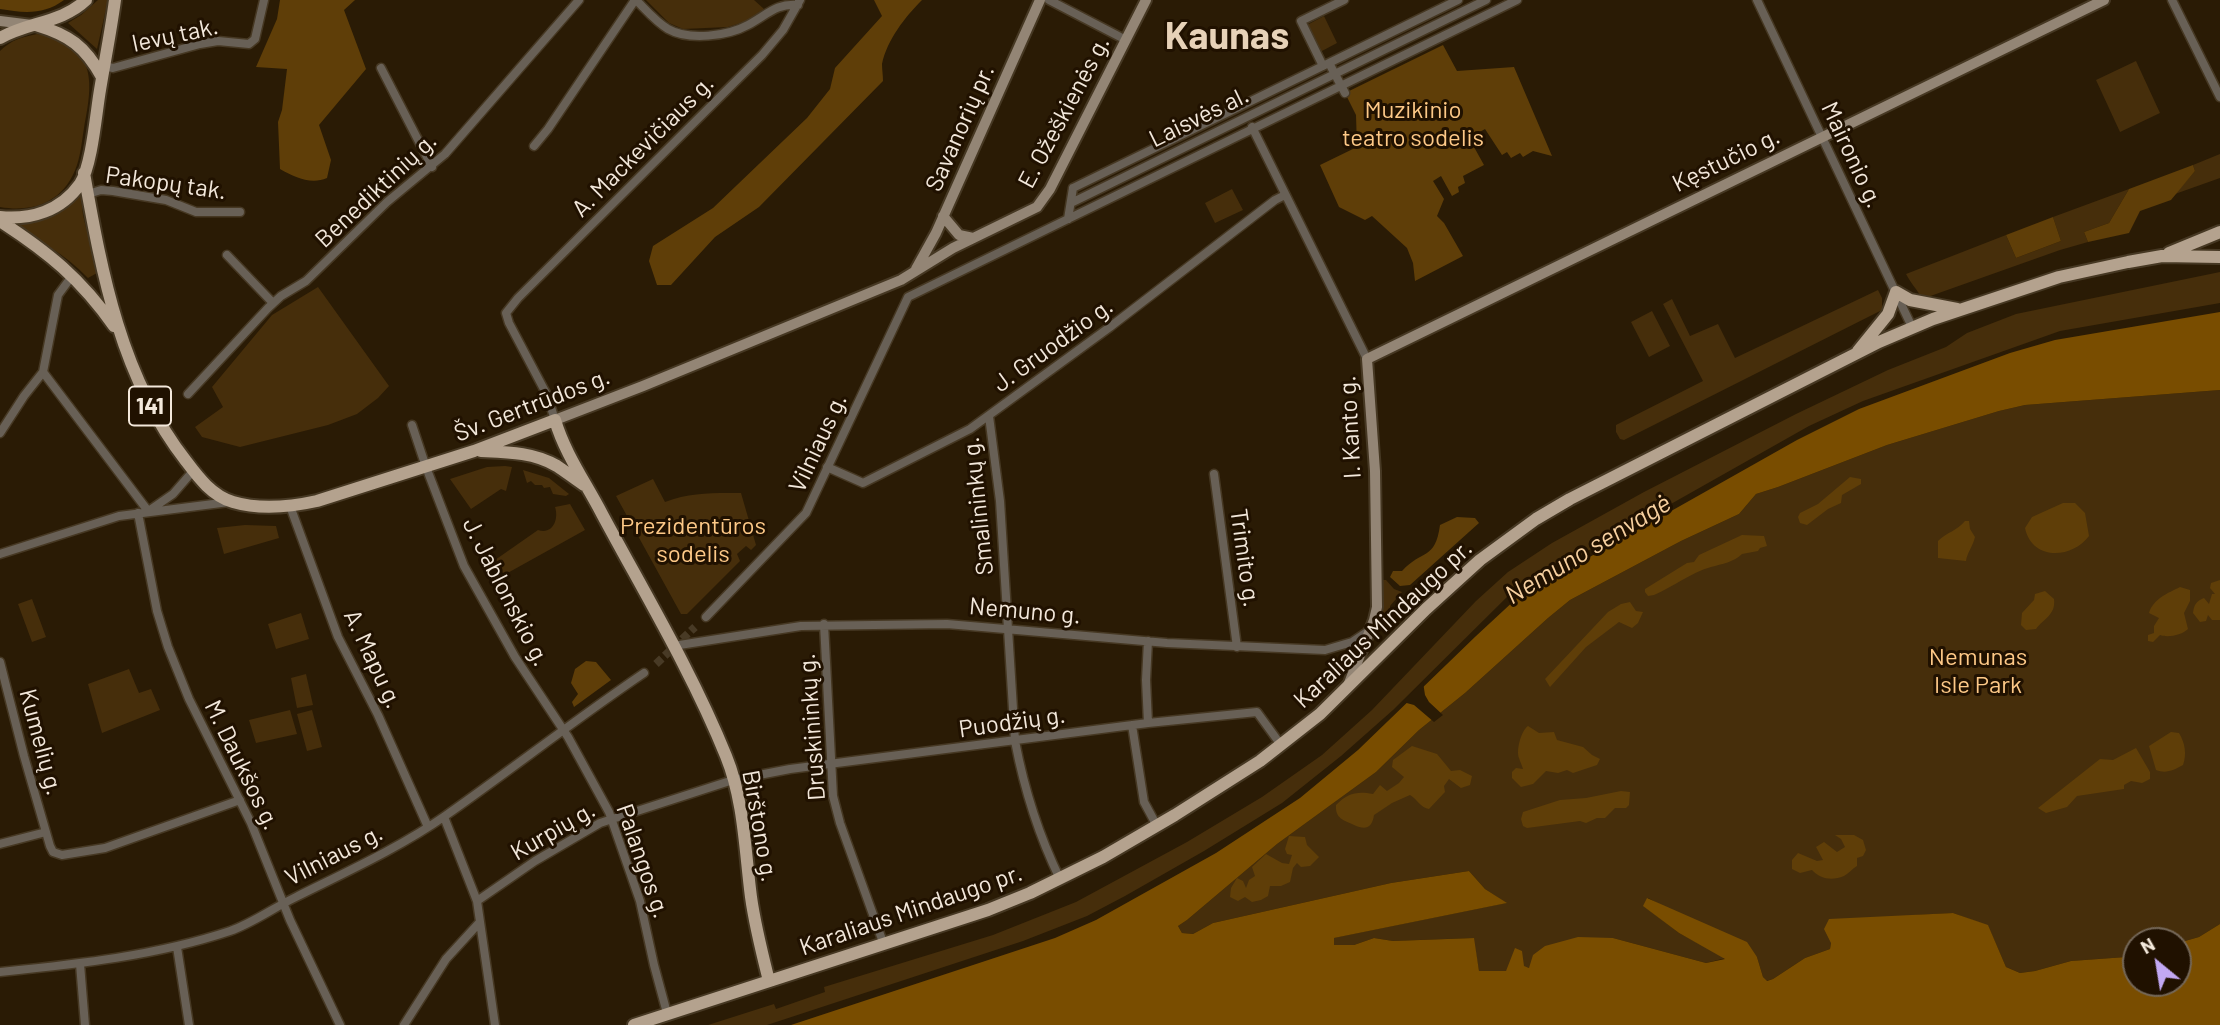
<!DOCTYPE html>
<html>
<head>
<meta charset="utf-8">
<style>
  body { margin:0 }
  #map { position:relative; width:2220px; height:1025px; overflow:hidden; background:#2a1b05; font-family:Barlow,sans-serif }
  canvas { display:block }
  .north { position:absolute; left:2122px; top:927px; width:70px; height:70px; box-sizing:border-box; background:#201100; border:2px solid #746758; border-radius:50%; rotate:330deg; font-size:19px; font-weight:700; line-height:28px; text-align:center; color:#f3e8db }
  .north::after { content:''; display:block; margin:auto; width:24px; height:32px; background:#c2a8f3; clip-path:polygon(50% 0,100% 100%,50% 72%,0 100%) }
</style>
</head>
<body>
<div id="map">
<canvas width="2220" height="1025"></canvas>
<div class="north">N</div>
</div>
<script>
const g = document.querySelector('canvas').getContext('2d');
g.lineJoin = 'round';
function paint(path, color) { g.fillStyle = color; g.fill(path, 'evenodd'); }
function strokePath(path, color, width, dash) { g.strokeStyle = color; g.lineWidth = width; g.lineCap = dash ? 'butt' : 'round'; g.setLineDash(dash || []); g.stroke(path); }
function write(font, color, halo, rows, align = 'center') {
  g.font = font + ' Barlow,sans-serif'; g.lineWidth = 6; g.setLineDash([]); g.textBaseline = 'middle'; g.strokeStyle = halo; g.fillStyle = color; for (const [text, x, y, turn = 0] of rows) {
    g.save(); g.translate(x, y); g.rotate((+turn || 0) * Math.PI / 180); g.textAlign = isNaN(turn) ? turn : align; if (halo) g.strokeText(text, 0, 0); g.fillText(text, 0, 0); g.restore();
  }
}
paint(new Path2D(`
  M98 0H108L97 49 68 23 81 15Z
  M646 0H754L764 9 747 21 728 27 683 29 669 23Z
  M1324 16 1337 43 1320 52 1307 25Z
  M37 34C96 45 94 79 84 128 82 140 81 153 77 165 65 201 35 213 0 207V51C11 40 22 37 37 34Z
  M2136 61 2160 113 2120 132 2096 80Z
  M2220 154V178L2175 194 2195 171 2193 165Z
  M1232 189 1243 210 1215 223 1205 203Z
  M2129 189 2109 223 2084 232 2088 242 2060 250 1922 299C1918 290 1911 284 1906 274L2006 235 2016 258 2061 241 2053 217Z
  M80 190 83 215 97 273 88 278C66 255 39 240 12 224 45 222 58 214 80 190Z
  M2220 272V303L2060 331 1863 401 1809 426 1508 596 1393 710 1341 756 1282 803 1204 851 1125 896 1087 916 1023 941 767 1025H708L774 1004 776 1009 825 992 824 987 993 935 1076 902 1187 842 1262 797 1322 755 1372 710 1476 601 1508 572 1552 543 1644 492 1796 414 1888 370 1946 347 1967 333 2016 314Z
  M318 287 389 386 378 398 357 414 328 425 240 447 202 437 195 427 223 407 212 387 272 315Z
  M1878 290 1882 298V310L1624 440 1620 439 1616 432V425L1703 381 1663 304 1672 299 1690 336 1718 324 1735 358Z
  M1652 311 1670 346 1649 357 1631 322Z
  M2220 390V924L2199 937 2178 943V941H2136V954L2126 957 2071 961 2035 971 2020 973 2006 967 1988 926 1953 913 1916 915 1831 943 1830 949 1805 958 1773 979 1766 981 1763 977 1757 957 1648 898 1644 906 1679 933 1726 958 1706 963 1613 938 1529 968 1524 967 1506 971H1479L1473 938 1393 941 1374 938 1354 945 1334 946 1333 938 1506 903 1485 889 1469 871 1391 883 1213 923 1193 934 1182 933 1178 926 1187 920 1277 844 1376 772 1419 730 1465 693 1548 618 1570 600 1681 541 1739 514 1756 494 1778 487 1887 445 1999 411 2025 405Z
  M505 466 512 467 506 491 501 489 471 509 450 479 487 467Z
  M523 470 549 478 569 494 566 496 553 494 550 487 544 488 542 485H535L531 481 527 483Z
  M653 479 665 502C691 492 714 493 741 493L756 545 751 550 746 546 737 554 740 561 687 614H681L616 496Z
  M570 504 585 530 504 575 495 560 538 530C553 535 559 519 555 507Z
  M245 525 276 526 279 538 224 554 217 528Z
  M1382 580H1386L1394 589 1402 592 1390 606V611L1399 612 1377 631 1382 616Z
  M32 599 46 637 32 642 18 604Z
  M301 613 309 639 276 649 268 624Z
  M129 669 139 693 151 689 160 710 102 733 88 684Z
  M306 674 313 705 297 708 291 678Z
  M290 710 297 734 256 743 249 720Z
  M312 710 322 747 307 751 297 714Z`), '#462e0b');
paint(new Path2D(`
  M0 0H64C44 15 24 13 0 9Z
  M280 0H355L344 10 366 69 319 125 331 160 327 178C311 185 294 177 280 169L278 122 282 110 287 69 256 67 277 19Z
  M874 0H922C905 17 887 40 882 64 882 69 883 76 883 81L759 207 715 237 671 285H657L649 261 653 246 713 208 807 118 830 89 835 68 882 16Z
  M1443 45 1457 71 1514 67 1552 156 1533 151 1523 157 1520 153 1511 158 1507 152 1502 155 1485 129 1469 138 1484 165 1463 176 1465 183 1458 187 1459 192 1452 196 1441 176 1433 181 1444 199 1437 216 1444 223 1463 256 1415 281 1413 263 1407 248 1372 216 1365 220 1339 207 1320 165 1357 147 1356 115 1345 93Z
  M2193 165 2195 171 2171 200 2140 211 2129 233 2088 242 2084 232 2109 223 2129 189Z
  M2053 217 2061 241 2016 258 2006 235Z
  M1850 477 1861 479V484L1842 495 1841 503 1828 509 1807 525 1800 523 1798 517 1800 513 1818 504Z
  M2063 503H2075L2085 513 2089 536C2072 559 2032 561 2025 528L2032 517Z
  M1457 517 1475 518 1479 523 1410 585 1400 586 1390 577 1393 571H1402C1422 549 1435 561 1440 525Z
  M1965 521H1969L1970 529 1975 537C1973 546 1967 553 1966 561L1938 558V541C1947 532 1957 531 1965 521Z
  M1742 535 1764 536 1767 546 1760 548 1758 551 1742 554C1734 562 1722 564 1711 567 1690 573 1673 587 1654 595L1648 596 1645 592V589L1687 563 1694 562 1699 555Z
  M2220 580V620H2212L2208 615 2206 621 2200 622 2193 613C2194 605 2196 601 2204 598L2209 604 2212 594H2215L2210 588 2211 583Z
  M2180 587 2190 590V601L2184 613 2188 629C2182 635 2168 638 2160 635L2153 642 2148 641V635L2154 633V626L2159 618 2149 613C2153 599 2168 593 2180 587Z
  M2045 591 2054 599C2056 615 2044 618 2036 629L2026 630 2021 625 2022 613 2034 600 2035 594Z
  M1630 602 1636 611 1643 612 1638 623 1632 628 1619 622 1586 647 1550 687 1545 679 1608 612 1621 604Z
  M586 661 596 662 611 680 574 707 572 702 578 694 571 683 575 669Z
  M1528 726 1539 733 1554 732 1557 740 1583 747 1592 755 1600 759 1597 765 1573 773 1567 770 1558 773 1546 771 1533 784 1521 787 1512 778V772L1516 768 1523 769C1522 765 1520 762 1519 758 1516 750 1521 731 1528 726Z
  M2171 732 2179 733C2185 743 2187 754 2183 765 2174 770 2166 774 2156 770L2149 746Z
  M1412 746 1437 754 1451 771 1460 770 1472 776 1470 785 1461 788 1449 779 1444 786 1445 792 1429 809C1421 808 1417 799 1410 795L1392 803 1374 815C1372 829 1365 830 1354 825 1344 820 1335 819 1336 805 1348 793 1357 791 1373 794L1380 785 1387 791 1399 783 1404 777 1392 767 1393 760Z
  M2136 748 2150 772V779L2142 783 2131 781 2124 785V789L2077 796 2067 807 2046 813 2038 808 2100 759 2113 760Z
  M1621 791 1630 792 1629 805 1626 808H1615L1605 818H1597L1586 823 1580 821 1527 828 1523 826 1521 819 1523 812 1560 800 1586 798Z
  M1835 835H1854L1863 840 1866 850 1863 856 1857 858V866C1852 869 1848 874 1844 876 1832 881 1820 879 1812 870L1800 873 1792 869V860L1798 853 1817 861 1823 860 1816 847 1824 842 1837 852 1845 847 1841 839Z
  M1289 836 1305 837 1307 845 1319 857 1310 866 1301 867 1297 863 1293 868 1290 882 1281 886H1270L1268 896 1261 900 1252 902 1245 897 1238 901 1230 897 1231 888 1237 878 1243 881 1246 888 1249 880 1255 876 1252 867 1266 854 1282 863 1289 864 1292 855 1287 854 1285 849Z`), '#5f3e08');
paint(new Path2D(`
  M2220 312V390L2025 405 1999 411 1887 445 1778 487 1756 494 1739 514 1681 541 1570 600 1548 618 1465 693 1419 730 1376 772 1277 844 1187 920 1178 926 1182 933 1193 934 1213 923 1391 883 1469 871 1485 889 1507 903 1334 938V945H1354L1374 938 1393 941 1474 938 1479 971H1506L1515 948 1522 951 1524 966 1529 968 1533 955 1545 946 1578 937 1613 938 1706 963 1725 959 1679 933 1643 906 1647 898 1747 942 1757 957 1763 977 1767 981 1773 979 1805 958 1830 949 1831 943 1824 929 1829 919 1953 913 1988 925 2006 967 2020 973 2035 971 2071 961 2126 957 2136 954V983H2178V943L2199 937 2220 924V1025H791L1055 938 1096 920 1216 853 1300 798 1358 750 1476 636 1517 598 1797 440 1859 409 2010 353 2055 340Z`), '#794d00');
paint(new Path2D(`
  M1423 682 1425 695 1429 702 1443 715 1434 722 1414 705 1403 702Z`), '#2a1b05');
strokePath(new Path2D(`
  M656 664 695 627`), '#483a25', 8, [8, 4]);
const street = new Path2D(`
  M636 0C646 10 656 22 668 29 689 41 728 36 748 25 767 15 776 3 798 5
  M1049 0 1126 40
  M1757 0 1912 327
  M2172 0 2220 97
  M1329 63 1345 93
  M104 66 113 68 200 44 218 41 249 44 255 39 264 0
  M1323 66 1301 21 1344 0
  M381 68 432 167
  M1252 127 1367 359
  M534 146 548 129 635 0
  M1073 188 1458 0
  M88 194 101 190 113 191 166 200 196 212H240
  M1071 203 1486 0
  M1068 219 1073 188
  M227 255 273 303
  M43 372 148 511
  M188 394 268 308 281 296 306 281 387 202 445 154 579 0
  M989 416 1000 501 1015 741C1024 788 1039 836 1060 879
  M555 420 547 395 509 323 506 313 518 298 762 55 783 30 800 0
  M412 425 426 467 464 566 515 657 568 737 609 812 640 901 654 965 667 1013
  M0 433 24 396 43 372 58 295 72 276
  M827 467 863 483 970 429 1110 327 1275 200 1285 195
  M1214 474 1237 647
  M290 506 338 637 378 715 428 827
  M150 510 173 494 193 471
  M138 513 157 611 168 647 189 699 251 823 290 920 340 1025
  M0 554 119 516 229 502
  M706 617 806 513 908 297 1517 0
  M824 624 833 796 840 823 884 945
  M1148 641 1146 680 1148 723
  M673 646 801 626 947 624 1167 643 1325 650 1352 642 1370 630
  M0 662 24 756 50 846 53 852 62 855 105 848 240 800
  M1132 725 1144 802 1157 826
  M444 817 477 901 495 1025
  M0 844 46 832
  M477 901 535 861 600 823 733 780 790 769 1148 723 1257 712 1281 745
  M177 947 189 1025
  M80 964 85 1025
  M0 972C78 964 155 956 230 931 253 923 273 908 296 897 346 872 399 848 445 816 512 769 576 719 644 673
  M404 1025 446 959 479 923`);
const secondary = new Path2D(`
  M0 21 32 25
  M943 216 959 235 973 238
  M916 269 936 233 1040 0
  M555 420 643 386 901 280 953 248 1037 207 1050 189 1146 0
  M1349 683 1374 620 1377 607 1375 471 1367 359 2104 0`);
const primary = new Path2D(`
  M36 25C69 35 85 46 102 77
  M0 38C28 22 62 23 86 0
  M84 173C102 274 121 378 186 461 198 477 212 496 233 502 260 510 290 507 317 501L474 451 555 420C565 454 586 483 602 514 645 594 692 672 726 756 744 800 745 851 751 897 755 926 762 953 769 981
  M0 217C31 220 61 211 80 184 92 165 96 113 100 90 105 60 111 30 115 0
  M0 221C48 252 81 279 114 326
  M2169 253 2220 232
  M1858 351 1888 314 1896 292 1910 300 1957 309
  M481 451C506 452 534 452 557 466 566 472 575 479 584 485
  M634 1025 988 910 1030 893 1103 857 1175 815 1260 761 1320 714 1426 609 1480 560 1536 519 1570 499 1879 342 1933 319 2059 277 2128 262 2162 256 2220 257`);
strokePath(street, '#463823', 11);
strokePath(secondary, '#463823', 14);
strokePath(primary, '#463823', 16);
strokePath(street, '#686056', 8);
strokePath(secondary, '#938575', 10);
strokePath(primary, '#b4a28e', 12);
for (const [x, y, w] of [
  [150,406,42]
]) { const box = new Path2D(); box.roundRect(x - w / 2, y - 19.5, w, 39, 5); g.fillStyle = '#201100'; g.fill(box); strokePath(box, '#f3e8db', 2); }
write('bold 23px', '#f3e8db', null, [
  ["141",150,406]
]);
write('24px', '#f3e8db', '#201100', [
  ["Ievų tak.",175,35,-12],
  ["E. Ožeškienės g.",1064,112,-62],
  ["Laisvės al.",1199,117,-26],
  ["Savanorių pr.",960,128,-66],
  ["A. Mackevičiaus g.",643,146,-45],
  ["Maironio g.",1852,155,65],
  ["Kęstučio g.",1726,160,-26],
  ["Pakopų tak.",166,183,8],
  ["Benediktinių g.",376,190,-43],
  ["J. Gruodžio g.",1053,345,-36],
  ["Šv. Gertrūdos g.",532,405,-21],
  ["I. Kanto g.",1350,427,-93],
  ["Vilniaus g.",818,443,-65],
  ["Smalininkų g.",978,506,-96],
  ["Trimito g.",1245,558,82],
  ["J. Jablonskio g.",506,592,63],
  ["Nemuno g.",1025,611,5],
  ["Karaliaus Mindaugo pr.",1383,624,-43],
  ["A. Mapu g.",373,659,65],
  ["Puodžių g.",1012,722,-8],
  ["Druskininkų g.",812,727,-94],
  ["Kumelių g.",41,742,75],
  ["M. Daukšos g.",242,765,64],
  ["Birštono g.",760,826,80],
  ["Kurpių g.",553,831,-30],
  ["Vilniaus g.",334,855,-27],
  ["Palangos g.",643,861,71],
  ["Karaliaus Mindaugo pr.",911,910,-19]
]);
write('24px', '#fec987', '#201100', [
  ["Muzikinio",1413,110],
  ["teatro sodelis",1413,138],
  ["Prezidentūros",693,526],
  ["sodelis",693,554],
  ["Nemunas",1978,657],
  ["Isle Park",1978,685]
]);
write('italic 26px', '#f7d09f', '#201100', [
  ["Nemuno senvagė",1588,549,-31]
]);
write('bold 38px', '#e7d2b8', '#201100', [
  ["Kaunas",1227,36]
]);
</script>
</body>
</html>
